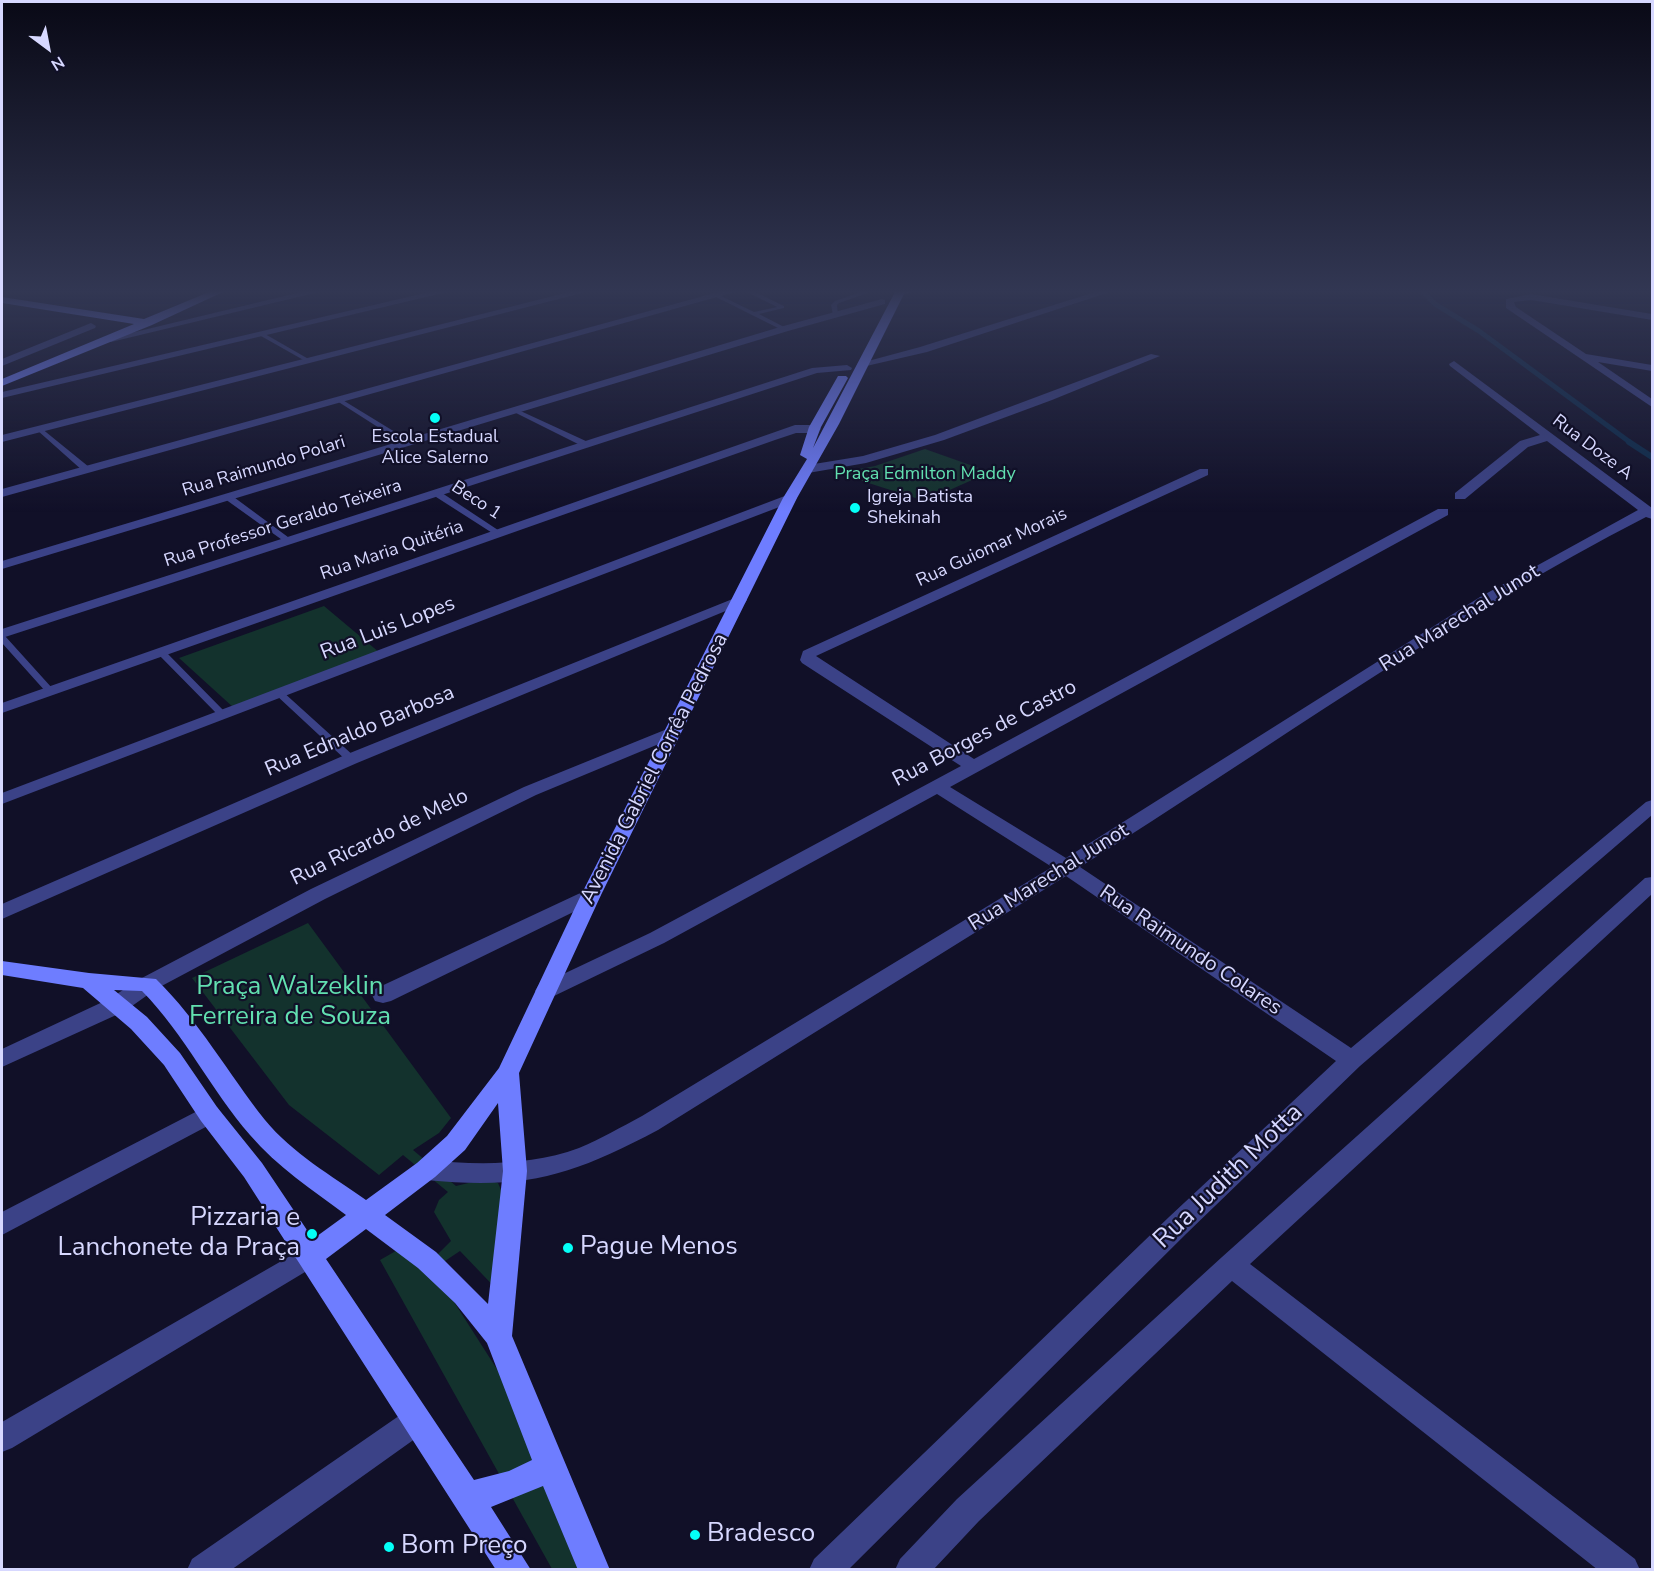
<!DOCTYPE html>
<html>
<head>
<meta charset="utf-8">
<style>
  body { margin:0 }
  #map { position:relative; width:1654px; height:1571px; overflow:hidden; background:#111028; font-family:"Nunito Sans",sans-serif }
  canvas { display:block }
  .frame { position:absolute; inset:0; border:3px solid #d7d8ff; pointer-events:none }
  .north { position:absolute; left:18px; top:18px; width:60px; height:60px; -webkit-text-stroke:4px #111028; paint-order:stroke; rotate:148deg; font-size:16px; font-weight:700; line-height:24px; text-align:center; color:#d7d8ff }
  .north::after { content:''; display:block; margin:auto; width:21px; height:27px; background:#d7d8ff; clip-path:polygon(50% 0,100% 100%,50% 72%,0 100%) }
</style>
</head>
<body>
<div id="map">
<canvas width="1654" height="1571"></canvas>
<div class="frame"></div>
<div class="north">N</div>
</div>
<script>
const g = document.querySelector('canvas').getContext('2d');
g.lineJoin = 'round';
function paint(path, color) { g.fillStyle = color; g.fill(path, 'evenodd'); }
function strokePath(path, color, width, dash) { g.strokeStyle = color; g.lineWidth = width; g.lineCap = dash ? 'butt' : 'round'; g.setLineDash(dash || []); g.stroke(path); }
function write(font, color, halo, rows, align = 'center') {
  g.font = font + ' "Nunito Sans",sans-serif'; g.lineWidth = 4.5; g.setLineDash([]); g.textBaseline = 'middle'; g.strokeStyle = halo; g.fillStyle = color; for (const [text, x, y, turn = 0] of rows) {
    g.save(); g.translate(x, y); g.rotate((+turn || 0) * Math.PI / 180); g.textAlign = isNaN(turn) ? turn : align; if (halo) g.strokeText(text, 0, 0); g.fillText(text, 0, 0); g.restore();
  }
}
paint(new Path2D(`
  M925 449 990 472 925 501 837 473 875 466Z
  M324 606 380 653 234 708 179 658Z
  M308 923 451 1118 439 1133 413 1150 456 1186 485 1179 498 1183 505 1199V1298L460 1251 433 1269 539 1435 590 1569H552L380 1260 401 1248 428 1264 451 1241 434 1212 439 1200 448 1192 403 1155 379 1175 289 1105 192 978Z`), '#13322d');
strokePath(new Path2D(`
  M1423 292 1435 304 1479 331 1631 443`), '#0c2b4b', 5);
strokePath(new Path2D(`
  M1629 442 1652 457`), '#0c2b4b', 6);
paint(new Path2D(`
  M747 292H755L784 306V308L759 314 786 328V330H782L714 296 719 295 754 312 777 307Z
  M861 292H870L839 303 837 305 838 314 833 315 831 305 835 301Z
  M911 292 899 296 896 294 900 292Z
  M261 334H265L312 361 307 362 261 336Z
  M337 399H341L413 443 406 445 337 401Z
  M514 408 588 442 589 444 582 446 512 411V409Z
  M37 428H41L89 467V471H83L37 430Z
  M433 491H439L504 534 500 536H497L433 495Z
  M225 495H231L292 540 288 542H285L225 499Z
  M2 635 5 636 52 688 54 690 52 692H46L2 643Z
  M161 649 164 650 225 712 227 714 225 716H219L158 654 156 652Z
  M279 690 282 691 355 757 356 759 355 761H347L276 695 274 693Z`), '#3b4287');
paint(new Path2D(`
  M301 292H319L111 342 106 339Z
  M429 292H447L2 398V392Z
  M569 292H586L2 442V435Z
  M718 292H735L2 497V489Z
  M1095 292H1110L927 352 862 367 857 364 920 347Z
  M1531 294 1652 314V320L1531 300 1514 302 1516 307 1586 354 1652 365V371L1598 362 1652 399V407L1506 308V299Z
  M882 299 885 300V304L788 331 2 569V561L780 327Z
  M91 323 96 326 95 328 2 366V359Z
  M1151 354 1160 356 1052 400 944 440 866 463 808 473 802 469 808 465 863 456 935 435Z
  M1454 361 1652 508V519L1646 517C1449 618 1268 749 1080 867L1351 1048 1646 802 1652 800V815L1360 1066 1187 1233 848 1570H809L814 1559 1169 1217 1336 1061 1066 876 658 1130C571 1176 526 1190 426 1180L417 1177 414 1170 417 1163 426 1160C477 1165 530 1166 579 1148 601 1139 621 1127 642 1116L1052 867 937 794 664 943 554 996 546 999 538 996 535 991 538 986 650 933 961 766 802 663 800 660 803 651 1200 469H1208V475L816 656 974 759 1438 509H1448V515L950 787 1066 858 1480 597 1638 510 1547 441 1528 447 1465 499H1455V493L1520 441 1540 435 1450 366 1449 364Z
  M847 365 852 368 851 370 817 373 2 638V629L812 368Z
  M795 425H815L821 429 815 433H796L775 440 2 713V703Z
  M790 494 797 498 795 501 2 804V793Z
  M740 596 745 597 747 600 745 603 357 763 2 919V904L345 755Z
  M672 727 681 732 678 736 536 795 325 899 156 989 125 1011 2 1067V1049L109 999 140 979 311 889 524 787Z
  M1652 877V894L1250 1264 1635 1559 1640 1570H1598L1232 1281 979 1521 933 1570H895L900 1559 957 1499 1222 1257 1645 878Z
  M591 888 598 890 601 895 598 900 391 1001 383 1003 375 1001 372 995 375 989Z
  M209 1105 217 1107 221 1114 217 1121 2 1235V1212Z
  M311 1244 320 1247 324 1255 320 1263 12 1448 2 1452V1422Z
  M416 1407 426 1411 430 1421 426 1431 231 1570H187L192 1559 406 1411Z`), '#3b4287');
paint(new Path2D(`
  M209 292H223L152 325 2 386V379L134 324 2 303V297L144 319Z
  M895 292H905L839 424 797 498 601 895 519 1073 527 1171 512 1336 610 1570H578L543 1486 491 1507 531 1570H496L244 1177 201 1121 164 1065 131 1029 83 988 2 975V961L89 973 156 979C199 1021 228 1073 265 1120 292 1153 332 1176 366 1200L417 1163 447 1136 499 1068 581 895 783 498 807 459 800 455 809 427 838 376H846L848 378 821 427 813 448ZM114 990 142 991C185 1035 211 1090 250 1135 277 1167 313 1190 346 1215L313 1239 262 1163 217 1107 180 1053 147 1017ZM498 1103 503 1171 488 1304 436 1252 385 1215 435 1177 465 1150ZM366 1229 418 1268 455 1303 487 1343 532 1460 509 1471 474 1480 326 1259Z`), '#6e7dff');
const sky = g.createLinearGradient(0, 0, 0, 512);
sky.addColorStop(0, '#090916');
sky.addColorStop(0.57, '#323753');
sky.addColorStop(1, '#32375300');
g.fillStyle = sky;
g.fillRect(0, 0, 1654, 512);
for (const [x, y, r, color] of [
  [435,418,6,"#04fff7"],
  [855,508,6,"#04fff7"],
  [312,1234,6,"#04fff7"],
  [568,1248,6,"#04fff7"],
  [695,1535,6,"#04fff7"],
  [389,1547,6,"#04fff7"]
]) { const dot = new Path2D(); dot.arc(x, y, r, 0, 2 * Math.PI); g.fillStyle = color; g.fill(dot); strokePath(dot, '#111028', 2); }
write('18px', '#d7d8ff', '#111028', [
  ["Escola Estadual",435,438],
  ["Alice Salerno",435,459],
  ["Igreja Batista",867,498,"left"],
  ["Shekinah",867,519,"left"]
]);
write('18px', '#d7d8ff', '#111028', [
  ["Rua Doze A",1592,448,37],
  ["Rua Raimundo Polari",264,467,-17],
  ["Beco 1",476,501,33],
  ["Rua Professor Geraldo Teixeira",283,524,-18],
  ["Rua Guiomar Morais",992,548,-25],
  ["Rua Maria Quitéria",392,551,-19]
]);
write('18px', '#62e0b0', '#111028', [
  ["Praça Edmilton Maddy",925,475]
]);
write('21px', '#d7d8ff', '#111028', [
  ["Rua Marechal Junot",1460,619,-32],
  ["Rua Luis Lopes",388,629,-21],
  ["Rua Ednaldo Barbosa",360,732,-23],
  ["Rua Borges de Castro",985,734,-28],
  ["Avenida Gabriel Corrêa Pedrosa",655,769,-63],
  ["Rua Ricardo de Melo",380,838,-26],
  ["Rua Marechal Junot",1049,878,-32],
  ["Rua Raimundo Colares",1190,951,34]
]);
write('26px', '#62e0b0', '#111028', [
  ["Praça Walzeklin",290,988],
  ["Ferreira de Souza",290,1018]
]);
write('26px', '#d7d8ff', '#111028', [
  ["Rua Judith Motta",1229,1177,-44]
]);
write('26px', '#d7d8ff', '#111028', [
  ["Pizzaria e",300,1219,"right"],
  ["Lanchonete da Praça",300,1249,"right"],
  ["Pague Menos",580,1248],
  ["Bradesco",707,1535],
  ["Bom Preço",401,1547]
], 'left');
</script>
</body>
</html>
